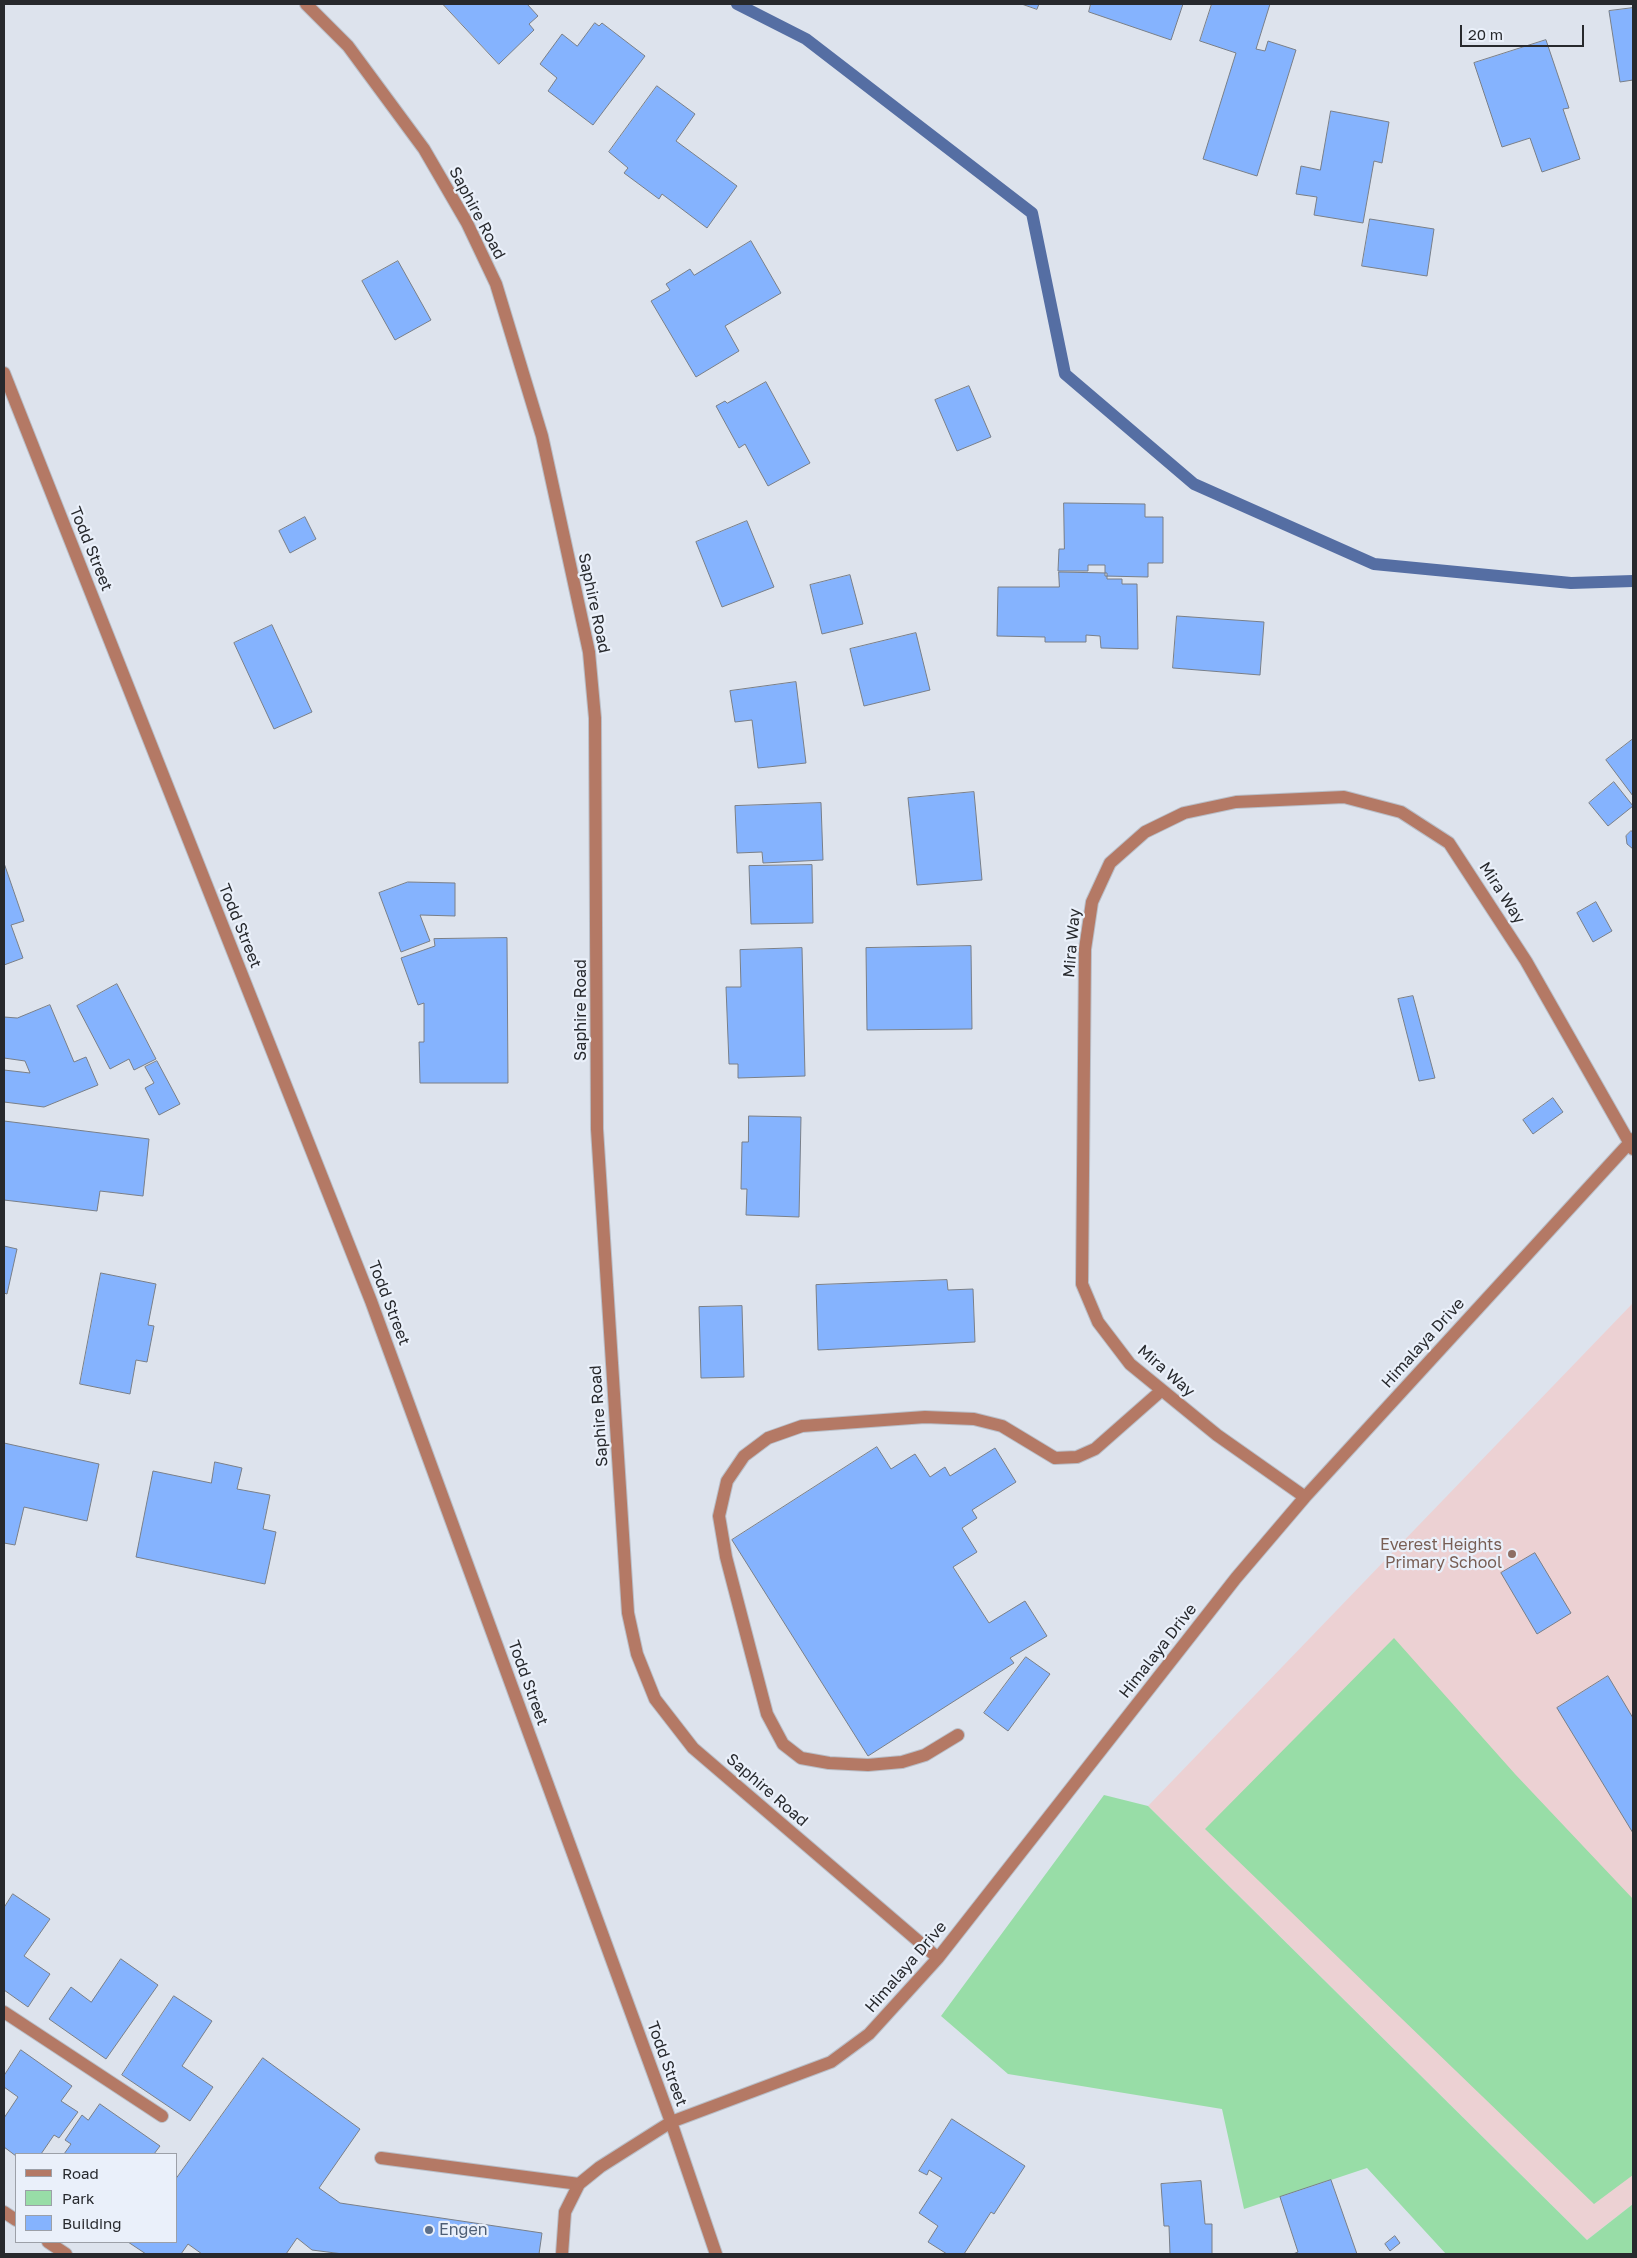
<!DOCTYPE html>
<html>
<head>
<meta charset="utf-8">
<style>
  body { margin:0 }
  #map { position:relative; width:1637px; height:2258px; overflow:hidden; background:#dde3ed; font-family:"Golos Text",sans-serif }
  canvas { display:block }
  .frame { position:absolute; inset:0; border:5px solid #27292d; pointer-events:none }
  .legend { position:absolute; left:15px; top:2153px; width:162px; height:90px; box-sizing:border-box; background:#eaf0fa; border:1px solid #9ca0a8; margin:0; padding:6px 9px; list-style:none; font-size:15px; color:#27292d }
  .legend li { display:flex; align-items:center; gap:10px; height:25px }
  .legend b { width:25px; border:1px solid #9ca0a8 }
  .scale { position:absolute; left:1460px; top:25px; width:124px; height:22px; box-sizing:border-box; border:2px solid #27292d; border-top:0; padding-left:6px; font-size:15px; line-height:18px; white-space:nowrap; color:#27292d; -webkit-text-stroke:4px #eaf0fa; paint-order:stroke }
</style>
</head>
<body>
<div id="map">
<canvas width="1637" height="2258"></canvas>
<div class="frame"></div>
<ul class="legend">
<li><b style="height:6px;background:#b47965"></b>Road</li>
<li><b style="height:14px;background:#98dda7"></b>Park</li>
<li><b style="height:14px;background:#85b3fe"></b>Building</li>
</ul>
<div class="scale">20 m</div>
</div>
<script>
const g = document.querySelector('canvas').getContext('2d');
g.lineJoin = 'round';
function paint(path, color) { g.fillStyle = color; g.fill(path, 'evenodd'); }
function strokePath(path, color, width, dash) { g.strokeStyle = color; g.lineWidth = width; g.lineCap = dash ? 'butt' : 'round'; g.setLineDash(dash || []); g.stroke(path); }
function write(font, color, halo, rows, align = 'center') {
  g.font = font + ' "Golos Text",sans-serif'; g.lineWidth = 4.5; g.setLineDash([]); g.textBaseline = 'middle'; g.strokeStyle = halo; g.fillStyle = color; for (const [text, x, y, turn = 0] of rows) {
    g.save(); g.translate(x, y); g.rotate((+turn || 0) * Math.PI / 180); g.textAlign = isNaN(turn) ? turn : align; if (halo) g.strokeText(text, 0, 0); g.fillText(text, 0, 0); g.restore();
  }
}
paint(new Path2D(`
  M1633 1303V2204L1587 2240 1148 1806Z`), '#ecd1d3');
paint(new Path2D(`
  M1394 1638 1515 1774 1633 1899V2175L1594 2204 1205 1829Z
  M1104 1795 1148 1806 1587 2240 1633 2204V2254H1446L1367 2168 1244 2209 1222 2109 1008 2074 941 2016Z`), '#98dda7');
strokePath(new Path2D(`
  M737 4 806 39 1032 213 1065 374 1194 484 1374 564 1571 583 1633 581`), '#556ea3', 12);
const building = new Path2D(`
  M443 4H527L538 16 529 24 534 30 499 64Z
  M1022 4H1039L1037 9Z
  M1091 4H1183L1171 40 1089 12Z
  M1212 4H1270L1256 49 1265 51 1268 41 1296 50 1257 176 1203 159 1236 53 1200 41Z
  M1633 8V80L1620 82 1609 11Z
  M595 23 599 26 602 23 645 56 593 125 548 91 557 78 540 64 562 34 577 46Z
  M1546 40 1569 108 1563 109 1580 159 1542 172 1530 138 1502 147 1474 63Z
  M657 86 695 114 676 141 737 186 707 228 662 194 659 199 624 173 628 168 609 152Z
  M1331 111 1389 122 1382 163 1374 161 1363 223 1314 215 1317 197 1296 194 1301 166 1320 170Z
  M1370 219 1434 229 1427 276 1362 266Z
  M751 241 781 293 725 326 739 351 696 377 651 301 670 290 666 284 690 269 694 275Z
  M398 261 431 320 395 340 362 281Z
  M766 382 810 463 768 486 745 444 739 448 716 406 725 401 727 403Z
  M969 386 991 437 957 451 935 400Z
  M1064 503 1145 504V517H1163V563H1148V577L1105 576V565H1088V571H1058L1059 549H1064Z
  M305 517 316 539 290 553 279 531Z
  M747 521 774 587 722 607 696 542Z
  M1059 572 1107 573V579H1122V584H1137L1138 649 1101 648 1100 636 1086 635V642H1045V637L997 636 998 587H1059Z
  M850 575 863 624 822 634 810 585Z
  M1177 616 1264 622 1260 675 1173 668Z
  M272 625 312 712 274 729 234 643Z
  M916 633 930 690 864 706 850 649Z
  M796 682 806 763 758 768 752 720 735 722 730 691Z
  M1633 739V796L1606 760Z
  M1614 782 1633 806 1608 826 1589 803Z
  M974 792 982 880 917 885 908 798Z
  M821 803 823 860 763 863 762 852 737 853 735 806Z
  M1631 831H1633V849L1627 844 1626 836Z
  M4 863 24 921 11 925 23 958 4 965Z
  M812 865 813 923 751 924 749 866Z
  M408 882 455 883V916L420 915 430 941 401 952 379 893Z
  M1596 902 1612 931 1593 942 1577 913Z
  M507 938 508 1083H420L419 1042H424V1003L418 1005 401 958 435 946 434 939Z
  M971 946 972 1029 867 1030 866 948Z
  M802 948 805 1076 738 1078V1064H729L726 987H741L740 950Z
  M117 984 156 1059 134 1070 129 1059 110 1069 77 1006Z
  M1413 996 1435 1078 1419 1081 1398 999Z
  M50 1005 74 1062 86 1057 98 1085 44 1107 4 1102V1070L30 1073 25 1061 4 1058V1017L17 1018Z
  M157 1061 180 1104 159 1115 145 1088 154 1083 145 1067Z
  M1553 1098 1563 1112 1533 1134 1523 1120Z
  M749 1116 801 1117 799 1217 746 1215 747 1189H741L742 1142H748Z
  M4 1121 149 1139 143 1196 100 1191 97 1211 4 1200Z
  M4 1246 17 1249 7 1294 4 1293Z
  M101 1273 156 1284 148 1325 154 1326 147 1362 136 1360 130 1394 80 1384Z
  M947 1280 948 1290 973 1289 975 1342 818 1350 816 1285Z
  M742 1306 744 1377 701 1378 699 1307Z
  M4 1443 99 1464 87 1521 24 1507 15 1545 4 1543Z
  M877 1447 891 1469 915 1454 930 1477 945 1467 950 1476 995 1448 1016 1482 972 1510 977 1518 962 1528 977 1552 953 1567 989 1623 1025 1601 1047 1636 1010 1658 1014 1663 868 1756 732 1540Z
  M215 1462 242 1468 237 1489 270 1495 263 1529 276 1532 265 1584 136 1557 153 1471 211 1483Z
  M1535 1553 1571 1613 1537 1634 1501 1573Z
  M1026 1657 1050 1674 1008 1731 984 1713Z
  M1608 1676 1633 1718V1833L1557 1708Z
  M13 1894 50 1919 24 1956 50 1974 28 2007 4 1990V1908Z
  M121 1959 158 1985 106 2059 49 2019 71 1987 91 2002Z
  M174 1996 212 2021 182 2066 213 2087 190 2121 122 2075Z
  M21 2050 72 2086 61 2101 78 2112 59 2138 54 2135 41 2154H16V2156L4 2147V2118L18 2097 4 2087V2076Z
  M263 2058 360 2129 319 2188 340 2203 542 2233 539 2254H343L312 2250 297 2238 286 2254H202L188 2244 181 2254H146L128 2242H176V2179Z
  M100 2104 160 2146 154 2154H64L71 2144 65 2140 82 2115 88 2120Z
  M952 2119 1025 2166 994 2214 991 2212 964 2254H947L928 2242 938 2226 919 2213 942 2178 929 2170 927 2175 919 2171Z
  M1331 2180 1357 2254H1293L1298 2252 1280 2197Z
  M1201 2181 1205 2224H1212V2254H1170L1169 2226H1164L1161 2184Z
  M1395 2236 1400 2243 1390 2251 1385 2244Z`);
paint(building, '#85b3fe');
strokePath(building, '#797f88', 1);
const minor = new Path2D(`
  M306 4 348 46 424 149 467 223 496 284 542 436 589 652 595 718 597 1129 628 1613 637 1654 655 1699 693 1748 938 1958
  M4 373 371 1301 671 2122 716 2254
  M1305 1497 1217 1435 1130 1364 1098 1322 1082 1284 1085 949 1092 902 1110 863 1145 832 1184 813 1236 802 1344 797 1401 812 1449 843 1526 961 1633 1149
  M958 1735 925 1755 902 1762 868 1765 829 1763 801 1758 783 1744 767 1714 726 1557 719 1516 727 1481 744 1456 768 1438 802 1426 925 1417 974 1419 1002 1426 1055 1458 1077 1457 1095 1449 1162 1390
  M4 2012 162 2116
  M381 2158 579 2184
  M4 2212 16 2220
  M48 2242 66 2254
  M562 2254 565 2212 579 2184 600 2167 671 2122 831 2062 869 2034 938 1958 1236 1578 1305 1497 1633 1139`);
strokePath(minor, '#b9bec7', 14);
strokePath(minor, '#b47965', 12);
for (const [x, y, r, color] of [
  [1512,1554,5,"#8d6e63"],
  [429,2230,5,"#5c6f8a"]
]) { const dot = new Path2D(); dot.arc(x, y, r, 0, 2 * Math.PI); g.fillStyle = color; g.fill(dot); strokePath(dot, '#eaf0fa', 2); }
write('16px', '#27292d', '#eaf0fa', [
  ["Saphire Road",477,213,62],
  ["Todd Street",91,549,68],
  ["Saphire Road",594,603,78],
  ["Mira Way",1502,893,57],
  ["Todd Street",240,926,68],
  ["Mira Way",1072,943,-85],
  ["Saphire Road",581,1010,-90],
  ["Todd Street",389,1303,69],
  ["Himalaya Drive",1423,1343,-48],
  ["Mira Way",1166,1371,41],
  ["Saphire Road",599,1416,-94],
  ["Himalaya Drive",1158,1651,-52],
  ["Todd Street",528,1683,70],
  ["Saphire Road",767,1790,41],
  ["Himalaya Drive",906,1967,-49],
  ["Todd Street",667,2064,70]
]);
write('16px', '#785e54', '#eaf0fa', [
  ["Everest Heights",1502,1545],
  ["Primary School",1502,1563]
], 'right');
write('16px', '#4e5e75', '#eaf0fa', [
  ["Engen",439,2230]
], 'left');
</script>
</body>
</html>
